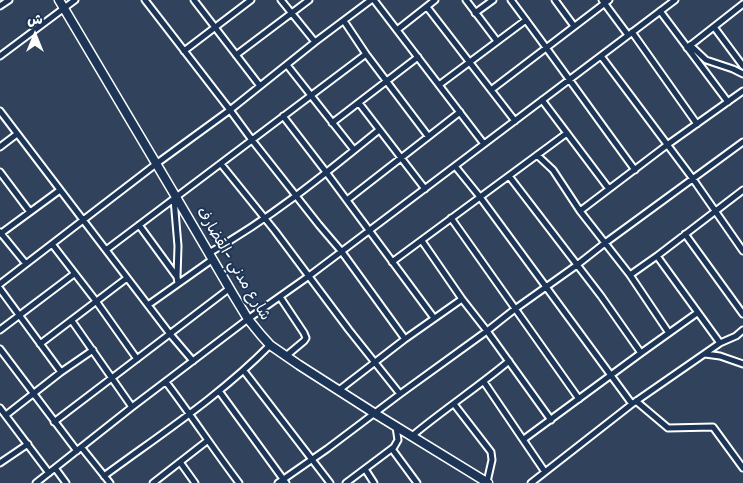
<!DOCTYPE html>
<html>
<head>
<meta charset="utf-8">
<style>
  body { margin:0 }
  #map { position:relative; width:743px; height:483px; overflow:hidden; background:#30425c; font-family:Sriracha,"Playpen Sans Arabic",sans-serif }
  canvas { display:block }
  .north { position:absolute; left:10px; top:10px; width:50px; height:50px; -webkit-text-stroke:4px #1d3557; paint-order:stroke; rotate:0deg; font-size:14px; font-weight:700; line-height:20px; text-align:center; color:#fff }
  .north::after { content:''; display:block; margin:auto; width:18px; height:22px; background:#fff; clip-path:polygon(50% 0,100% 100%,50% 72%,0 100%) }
</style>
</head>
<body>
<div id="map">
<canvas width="743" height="483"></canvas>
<div class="north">ش</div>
</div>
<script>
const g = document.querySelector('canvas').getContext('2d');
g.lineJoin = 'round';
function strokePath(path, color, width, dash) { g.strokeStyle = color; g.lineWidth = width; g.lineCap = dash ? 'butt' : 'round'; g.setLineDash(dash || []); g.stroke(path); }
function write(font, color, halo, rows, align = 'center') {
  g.font = font + ' Sriracha,"Playpen Sans Arabic",sans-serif'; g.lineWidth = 4; g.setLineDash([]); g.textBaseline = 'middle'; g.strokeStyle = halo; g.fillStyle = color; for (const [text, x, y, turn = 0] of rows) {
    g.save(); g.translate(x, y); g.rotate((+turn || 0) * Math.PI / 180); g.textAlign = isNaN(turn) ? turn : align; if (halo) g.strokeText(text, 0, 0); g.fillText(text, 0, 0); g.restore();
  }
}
const minor = new Path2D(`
  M145 0 230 110 252 140 319 225 342 252 405 339
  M194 0 260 86
  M281 0 315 42
  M374 0 484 144
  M466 0 497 41
  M511 0C553 56 593 113 635 170
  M555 0 574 26
  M602 0 628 35
  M0 6 9 0
  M427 7 515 121
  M660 11 728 102
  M475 13 493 0
  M344 21 366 54 428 136
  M714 27 743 66
  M397 30 435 0
  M632 32 697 124
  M690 45 706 60 733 69 743 74
  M687 48 743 4
  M184 51 251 0
  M236 55 309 0
  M0 56 75 0
  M601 56 693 179 743 251
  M287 65 354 150
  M439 85 526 20
  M491 90 609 0
  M542 100 609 189
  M359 103 425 189
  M0 111 170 334 193 361
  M283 116 326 172 434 318
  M332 123 418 57
  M0 147 17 134
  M537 155 553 170 580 211 630 275 669 333
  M221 164 275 231 349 330 400 394
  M455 166 480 197 632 404
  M0 172 30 212
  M509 176 601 296 641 353
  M174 199 178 246 177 277 178 283
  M347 200 460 112
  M580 211 667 145 743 91
  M451 218 579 399
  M139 225 177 277
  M0 232 26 264
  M0 234 60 190
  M685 234 743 314
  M422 241 462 299 487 331 551 420
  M52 244 96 301 137 359
  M106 250 366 54
  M209 253C270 219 325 174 379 130
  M657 256 720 343
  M392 262 567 133
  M630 275 657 256 743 190
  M0 284 156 164 230 110 315 42 371 0
  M0 289 61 372
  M280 297 304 333 306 338 304 341 286 356
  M148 305 213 259
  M72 321 132 407
  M0 330 74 274
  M40 344 127 278
  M0 349 77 451
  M705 354 720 356 743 364
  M244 371 330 483
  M166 382C191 415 214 450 239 483
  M484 382 545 472
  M339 390 405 339 462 299
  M219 391 286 483
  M636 401 668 428 713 427 743 468
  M454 404 491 452 492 460 487 482
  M0 408 49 473
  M6 415 61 372 93 350
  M54 422 230 288
  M412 436C443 410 478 387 509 361
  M524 439 641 353 697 313
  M82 448 110 483
  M392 449 417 483
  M180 462 195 483
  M0 463 28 444
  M55 468 66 483
  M365 469 374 483
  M104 476C161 434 221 395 270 345
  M36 483 132 407 248 319 309 276 675 0
  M153 483 207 441
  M278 483 327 449 400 394 487 331 515 309 577 265 605 243 743 142
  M346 483 394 447 398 440 396 427
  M531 483 632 404 720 343 736 336 743 330`);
const highway = new Path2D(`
  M59 0 176 197 234 296 248 319 261 335 270 345 299 365 374 413 488 483`);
strokePath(minor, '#fff', 9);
strokePath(highway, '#fff', 11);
strokePath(minor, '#1d3557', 5);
strokePath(highway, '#1d3557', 8);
write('15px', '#fff', '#1d3557', [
  ["شارع مدني -القضارف",233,264,59]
]);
</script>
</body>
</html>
